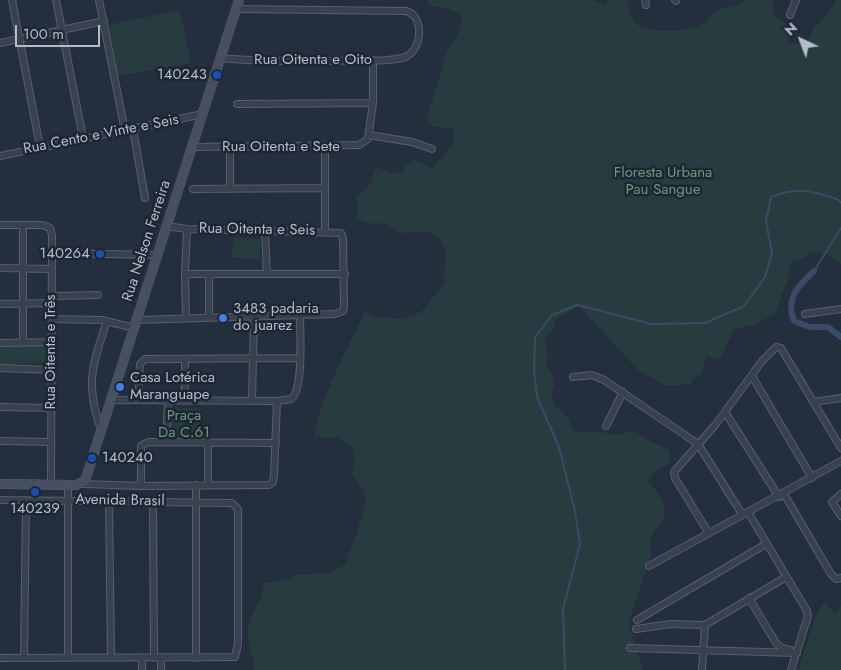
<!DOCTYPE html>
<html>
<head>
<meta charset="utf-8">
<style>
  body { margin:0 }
  #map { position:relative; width:841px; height:670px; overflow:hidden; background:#242f3e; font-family:Jost,sans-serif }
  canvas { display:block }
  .north { position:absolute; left:776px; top:15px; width:50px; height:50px; -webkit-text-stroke:4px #1d2633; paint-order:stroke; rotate:317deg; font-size:14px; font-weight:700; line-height:20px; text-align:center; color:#b4bcc9 }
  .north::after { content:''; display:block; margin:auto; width:18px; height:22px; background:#b4bcc9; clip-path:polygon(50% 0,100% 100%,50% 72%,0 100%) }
  .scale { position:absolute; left:15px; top:25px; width:85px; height:22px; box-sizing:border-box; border:2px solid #b4bcc9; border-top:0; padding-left:6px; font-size:15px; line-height:18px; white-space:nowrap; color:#b4bcc9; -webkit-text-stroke:4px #1d2633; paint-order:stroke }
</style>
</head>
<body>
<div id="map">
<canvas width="841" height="670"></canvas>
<div class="north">N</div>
<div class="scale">100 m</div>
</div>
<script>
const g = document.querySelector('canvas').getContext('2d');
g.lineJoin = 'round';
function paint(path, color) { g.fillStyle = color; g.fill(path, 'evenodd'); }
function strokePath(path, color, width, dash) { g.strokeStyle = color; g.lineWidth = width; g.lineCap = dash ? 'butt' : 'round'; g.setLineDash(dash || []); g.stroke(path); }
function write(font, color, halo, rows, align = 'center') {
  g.font = font + ' Jost,sans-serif'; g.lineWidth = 5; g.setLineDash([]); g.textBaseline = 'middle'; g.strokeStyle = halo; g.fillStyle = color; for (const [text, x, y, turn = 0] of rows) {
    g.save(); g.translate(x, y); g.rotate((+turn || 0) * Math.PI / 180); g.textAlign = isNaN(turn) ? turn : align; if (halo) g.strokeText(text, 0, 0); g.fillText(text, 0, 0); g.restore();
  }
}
paint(new Path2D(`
  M428 0H593L604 5 609 0H627C628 8 632 23 641 27 654 33 689 32 702 24 709 20 713 12 720 9 729 6 738 7 745 0H774L772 6 774 15C786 22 790 28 789 42L798 44 808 41C812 22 830 17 836 0H841V264L827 255 811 252 805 258 791 261 787 281 775 314 753 325 734 329 722 355 715 360 707 355 702 372 690 384 666 386 638 370 578 305 557 319 554 328 545 338 548 355 546 363 554 378V386L551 395 555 405 568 417 573 430C592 436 599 428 617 436L633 430 651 442 668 449 671 459 668 464 656 470 648 480 661 498 665 511 663 519 651 537V556L628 623 643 670H255C252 656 246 638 249 623 253 609 263 599 264 583L288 580 297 575 329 573 345 565 364 511 365 492 351 474 354 463 353 447 337 436 329 438 314 436C323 392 346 351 365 312L376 317 402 319 421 312 444 284 445 250 442 241 430 232 397 233 386 223C374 224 365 225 355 216L358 213 356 196 370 185 376 167 391 173H403L405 166 415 160 433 168 452 145 454 132 451 128 434 127 426 122 447 51 461 28 462 15 447 8 428 6Z
  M180 10 191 63 118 76 108 25Z
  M233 238 261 239 260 259 232 257Z
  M46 344V363L0 364V345Z
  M169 407 200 409 198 441H167Z
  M825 602 835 614 841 606V670H798L817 613Z`), '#263c3f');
strokePath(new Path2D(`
  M814 271 841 228
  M565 670 563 609 580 544 575 511 559 447 537 397 534 371 535 337 552 315 578 305 651 324 705 323 744 306 765 277 772 253 766 221 771 197C798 186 811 191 837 199L841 203`), '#394c67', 2);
strokePath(new Path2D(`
  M814 271C798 286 785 299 794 321L810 327H828L841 337`), '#394c67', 6);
const street = new Path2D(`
  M12 0 40 147
  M56 0 83 138
  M99 0 125 131
  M645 0 646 5
  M675 0 676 1
  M790 15 796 0
  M0 43 104 21
  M221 58C257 62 293 61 329 61 353 60 379 63 402 58 422 54 426 16 406 11L236 9
  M237 104 373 103
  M133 129 145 198
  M369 135 412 142 432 149
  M192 147 359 145 368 139 373 103V60
  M0 156 203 114
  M193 189 325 188
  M230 189V146
  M0 225H43L50 228 52 235 51 484
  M23 225V343
  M187 229 185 274H345
  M265 231 267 274
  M325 232V146
  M52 253 157 255
  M0 268 52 269
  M185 274 186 317
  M52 296 98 295
  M0 304 51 303
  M805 314 841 309
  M209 316V275
  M51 319 102 320 134 328
  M137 320 335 314 343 311 344 306 343 238 341 233 187 229 167 226
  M0 343 51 342
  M0 368 51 370
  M752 376 812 478
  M573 377 592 375 604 380 698 444 742 514
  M111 400 277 401 291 399C304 390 300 332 300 315
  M138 400 140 364 145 359 300 358
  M185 401V359
  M252 401 254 316
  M813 402 841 398
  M0 407 51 408
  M725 412 779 497
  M606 426 623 392
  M101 430C85 384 92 366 107 321
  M0 441 51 442
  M166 442 168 401
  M83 484 141 486 269 485 273 482 274 475 277 401
  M208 484V442
  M196 485V658
  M141 486V446L148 442 276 443
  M784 494 831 574 836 579 841 578
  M841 494 832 502 841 516
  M0 500 232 503 238 509V644L235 657 0 658
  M109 501 111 658
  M153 502 154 658
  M748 512 807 611 808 616 791 670
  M708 532 675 478 674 472 716 424 762 361 776 347 781 348 841 448
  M649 566 841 461
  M749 598 776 643 782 648 790 650
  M637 620 766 544
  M636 629 670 624 705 625
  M630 648 797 653
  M24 658 26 501
  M68 658V485
  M142 658V670
  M161 658V670
  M702 670 705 625 786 577`);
const secondary = new Path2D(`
  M0 484 76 485 85 481 239 0`);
strokePath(street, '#565f6c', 8);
strokePath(secondary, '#565f6c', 10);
strokePath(street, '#38414e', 6);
strokePath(secondary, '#465061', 9);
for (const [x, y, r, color] of [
  [217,75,5,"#1a4fb4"],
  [100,254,5,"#1a4fb4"],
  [223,318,5,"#3f7fe0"],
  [120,387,5,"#3f7fe0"],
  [92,458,5,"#1a4fb4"],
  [35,492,5,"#1a4fb4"]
]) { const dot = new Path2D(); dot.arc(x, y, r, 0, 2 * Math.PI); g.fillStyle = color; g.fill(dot); strokePath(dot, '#1d2633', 2); }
write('15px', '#b4bcc9', '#1d2633', [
  ["Rua Oitenta e Oito",313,60],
  ["Rua Cento e Vinte e Seis",101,135,-11],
  ["Rua Oitenta e Sete",281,147],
  ["Rua Oitenta e Seis",257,230,1],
  ["Rua Nelson Ferreira",147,241,-72],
  ["Rua Oitenta e Três",51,352,-90],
  ["Avenida Brasil",120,501,1]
]);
write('15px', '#b4bcc9', '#1d2633', [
  ["140243",207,75,"right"],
  ["140264",90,254,"right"],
  ["3483 padaria",233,309],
  ["do juarez",233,326],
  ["Casa Lotérica",130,378],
  ["Maranguape",130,395],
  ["140240",102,458],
  ["140239",35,509,"center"]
], 'left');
write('15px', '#6b9a76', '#1d2633', [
  ["Floresta Urbana",663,173],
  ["Pau Sangue",663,190],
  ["Praça",184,416],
  ["Da C.61",184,433]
]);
</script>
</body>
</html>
